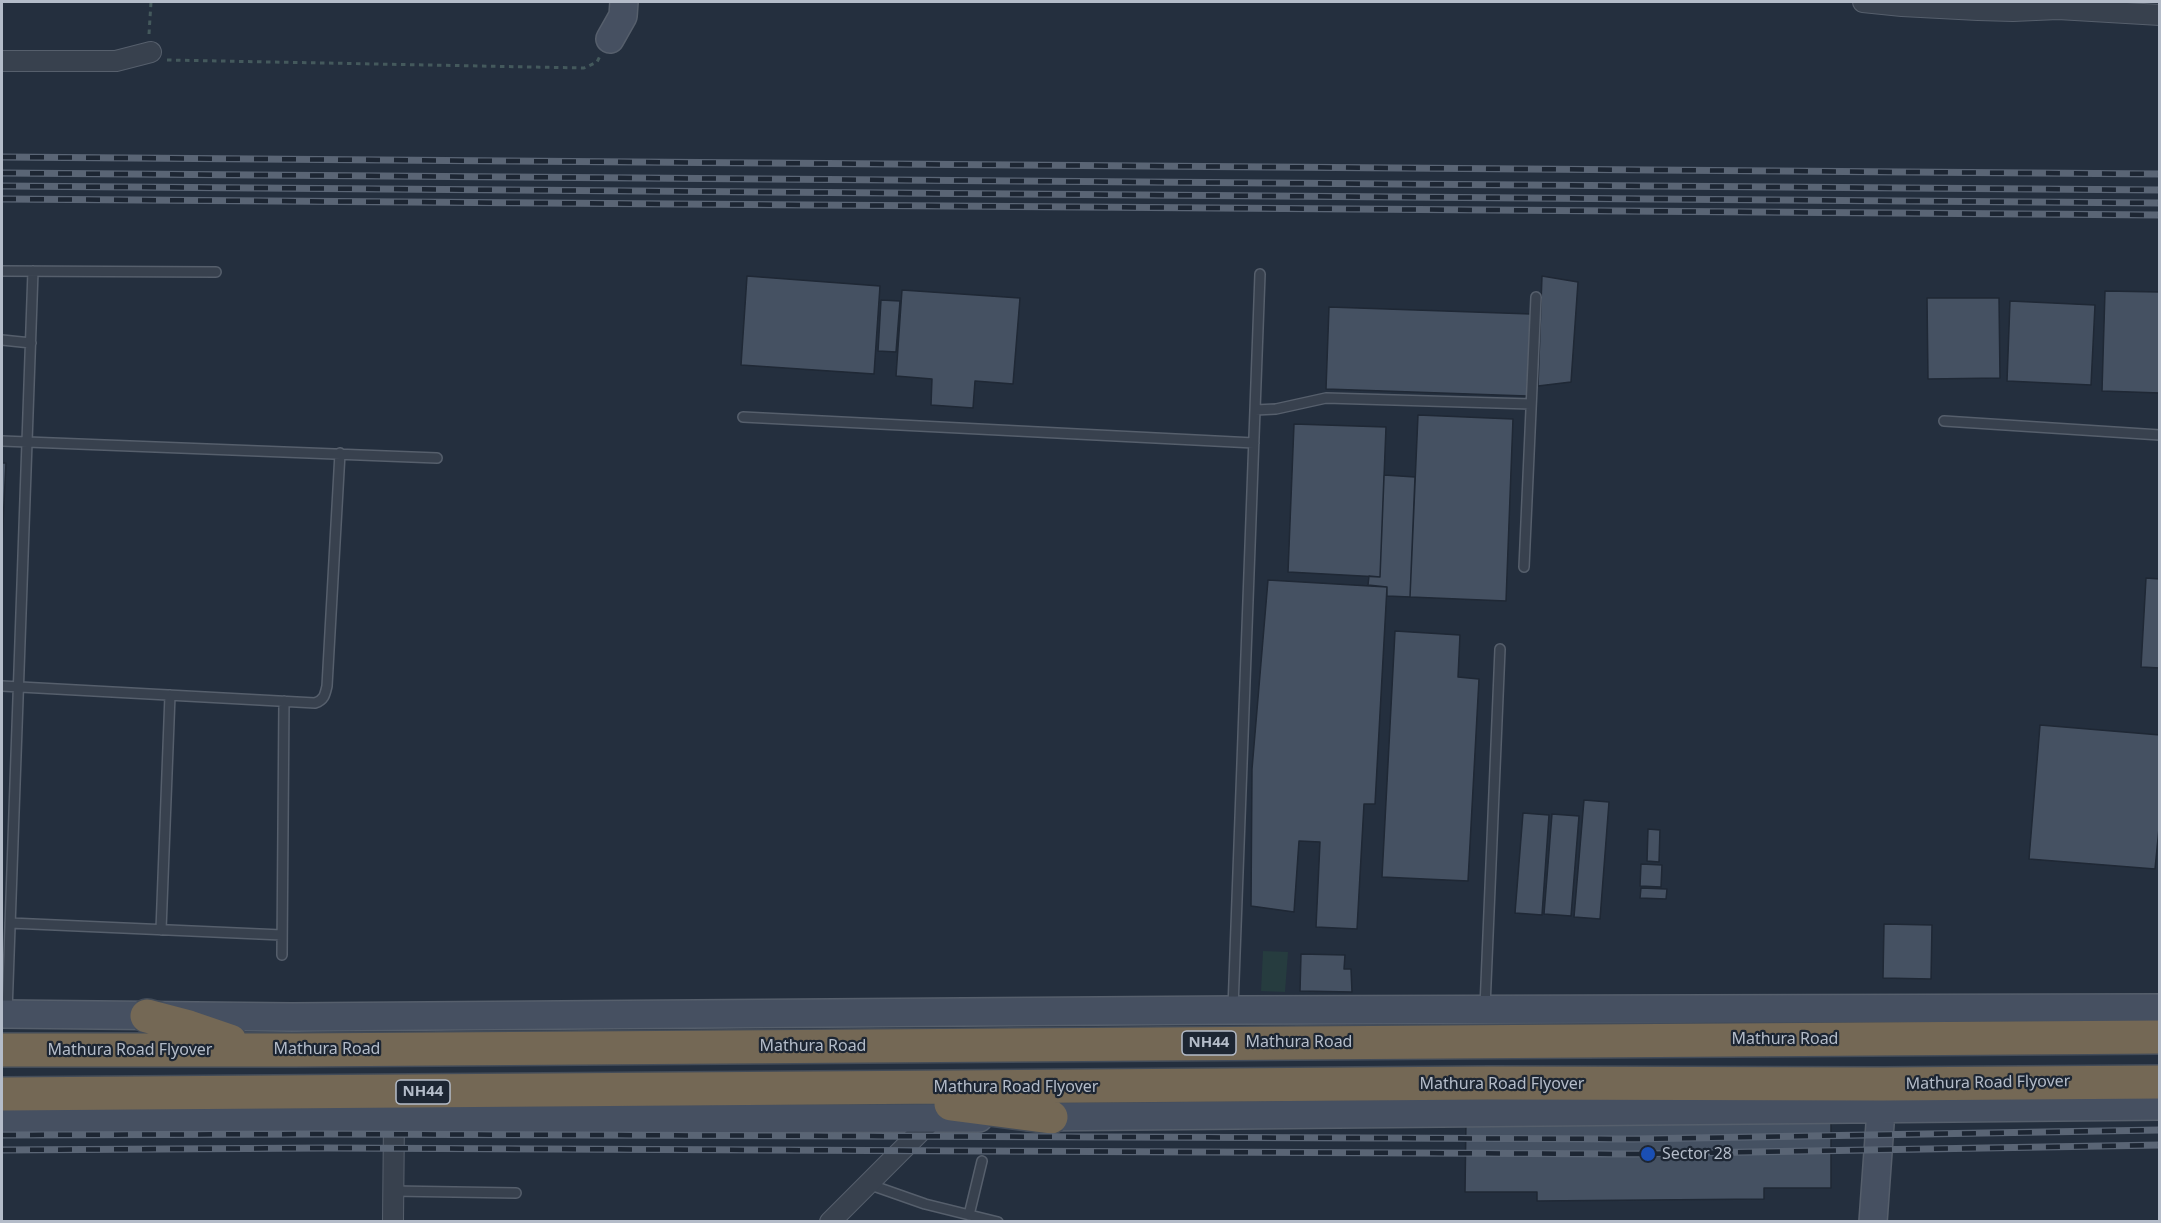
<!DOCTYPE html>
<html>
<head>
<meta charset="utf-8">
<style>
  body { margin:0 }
  #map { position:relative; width:2161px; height:1223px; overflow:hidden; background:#242f3e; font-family:"Noto Sans",sans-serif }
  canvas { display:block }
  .frame { position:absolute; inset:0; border:3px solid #b4bcc9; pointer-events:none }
</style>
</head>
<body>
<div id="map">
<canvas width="2161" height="1223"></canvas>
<div class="frame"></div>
</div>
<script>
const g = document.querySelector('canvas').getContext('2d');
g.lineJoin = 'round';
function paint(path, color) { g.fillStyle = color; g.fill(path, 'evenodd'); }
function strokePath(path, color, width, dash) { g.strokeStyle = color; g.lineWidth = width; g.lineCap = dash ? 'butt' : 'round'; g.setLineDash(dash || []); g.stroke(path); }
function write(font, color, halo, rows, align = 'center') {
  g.font = font + ' "Noto Sans",sans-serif'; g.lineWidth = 4.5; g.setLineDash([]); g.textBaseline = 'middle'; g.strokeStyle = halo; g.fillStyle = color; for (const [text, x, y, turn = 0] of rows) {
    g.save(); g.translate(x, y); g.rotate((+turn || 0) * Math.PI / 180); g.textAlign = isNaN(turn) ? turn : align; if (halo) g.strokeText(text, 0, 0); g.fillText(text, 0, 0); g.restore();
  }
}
paint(new Path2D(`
  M1263 951 1288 952 1285 992 1261 991Z`), '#263c3f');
const building = new Path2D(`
  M747 276 880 286 874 374 741 365Z
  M1542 276 1578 282 1571 382 1538 386Z
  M902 290 1020 298 1013 384 975 381 973 408 931 405 932 379 896 376Z
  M2105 291 2160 292V393L2102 391Z
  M1927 298H1999L2000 378 1928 379Z
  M881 300 900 301 896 352 878 351Z
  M2010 301 2095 305 2091 385 2007 381Z
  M1329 307 1531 314 1527 396 1326 389Z
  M1418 415 1513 419 1506 601 1410 597Z
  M1294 424 1386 427 1380 577 1288 572Z
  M2 463H6L2 543Z
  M1384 475 1415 477 1410 597 1387 596V587L1368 585 1369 576 1380 577Z
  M2146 578 2160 579V668L2141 667Z
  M1268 580 1387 587 1375 804H1364L1357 929 1316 927 1320 842 1299 841 1294 912 1251 906 1252 769Z
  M1395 631 1460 635 1458 677 1479 679 1468 881 1382 877Z
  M2040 725 2160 735V818L2155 869 2029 859Z
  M1584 800 1609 802 1600 919 1574 917Z
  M1523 813 1549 815 1542 915 1515 913Z
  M1552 814 1579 816 1571 916 1544 914Z
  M1648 829 1660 830 1659 862 1647 861Z
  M1641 864 1662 865 1661 887 1640 886Z
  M1641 888 1667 889 1666 899 1640 898Z
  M1884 924 1932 925 1931 979 1883 978Z
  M1301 954 1345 955 1344 969H1351L1352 992 1300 991Z
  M1831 1119V1188H1764V1199L1537 1201V1192H1465L1466 1120Z`);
paint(building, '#455162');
strokePath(building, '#1f2835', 1.5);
const lane = new Path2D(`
  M2 271 216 272
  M2 340 31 343
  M1255 410 1276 409 1326 398 1531 404
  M743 417 1254 443
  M1944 421 2160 435
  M2 441 437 458
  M1524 567 1536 297
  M2 686 315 703C324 700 325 695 327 686L340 453
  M10 923 282 935
  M161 930 170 695
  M282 955 284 701
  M1485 1007 1500 649
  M1233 1008 1260 274
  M7 1012 33 271
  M868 1184 925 1204 998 1222
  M393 1191 516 1193
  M969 1215 982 1161`);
const street = new Path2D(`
  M1863 2 1902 6 1978 10 2013 11 2058 9 2160 15
  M2 61H116L151 52
  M393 1222 394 1119
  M830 1222 934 1118`);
const secondary = new Path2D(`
  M610 39 623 16 624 2
  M2 1014 292 1017 1233 1010 2160 1008
  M1030 1117 2160 1106
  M2 1120 979 1118
  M1873 1222 1881 1110`);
const highway = new Path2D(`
  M147 1016 189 1027 230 1041
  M2 1050H296L2160 1037
  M2 1094 1490 1083 1883 1084 2160 1082
  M951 1104 1051 1117`);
strokePath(lane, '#565f6c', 12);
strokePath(street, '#565f6c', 22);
strokePath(secondary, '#565f6c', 30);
strokePath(highway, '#434c59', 36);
strokePath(new Path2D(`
  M149 34 151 2
  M167 60 584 68 597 62 600 56`), '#44595c', 3, [4.5, 4.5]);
strokePath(lane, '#38414e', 9);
strokePath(street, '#38414e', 20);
strokePath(secondary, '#465061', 27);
strokePath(highway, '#746855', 33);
const rail = new Path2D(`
  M2 157 2160 174
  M2 173 2160 190
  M2 186 2160 203
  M2 199 2160 215
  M2 1135 326 1134 1633 1139 2160 1130
  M2 1150 327 1148 1633 1154 2160 1145`);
strokePath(rail, '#5a6575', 7);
strokePath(rail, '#1d2633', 4.5, [14]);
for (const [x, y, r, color] of [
  [1648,1154,8,"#1a4fb4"]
]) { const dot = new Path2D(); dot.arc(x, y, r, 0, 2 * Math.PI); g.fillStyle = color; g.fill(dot); strokePath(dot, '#1d2633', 2); }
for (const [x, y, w] of [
  [1209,1043,54],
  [423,1092,54]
]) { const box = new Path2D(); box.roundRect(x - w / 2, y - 12, w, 24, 4.5); g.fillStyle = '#1d2633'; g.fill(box); strokePath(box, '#b4bcc9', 1.5); }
write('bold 15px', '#b4bcc9', null, [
  ["NH44",1209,1043],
  ["NH44",423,1092]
]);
write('16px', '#b4bcc9', '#1d2633', [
  ["Mathura Road",1785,1039],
  ["Mathura Road",1299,1042],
  ["Mathura Road",813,1046],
  ["Mathura Road",327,1049],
  ["Mathura Road Flyover",130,1050],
  ["Mathura Road Flyover",1988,1083,-1],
  ["Mathura Road Flyover",1502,1084],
  ["Mathura Road Flyover",1016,1087]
]);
write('16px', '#b4bcc9', '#1d2633', [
  ["Sector 28",1662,1154]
], 'left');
</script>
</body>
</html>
